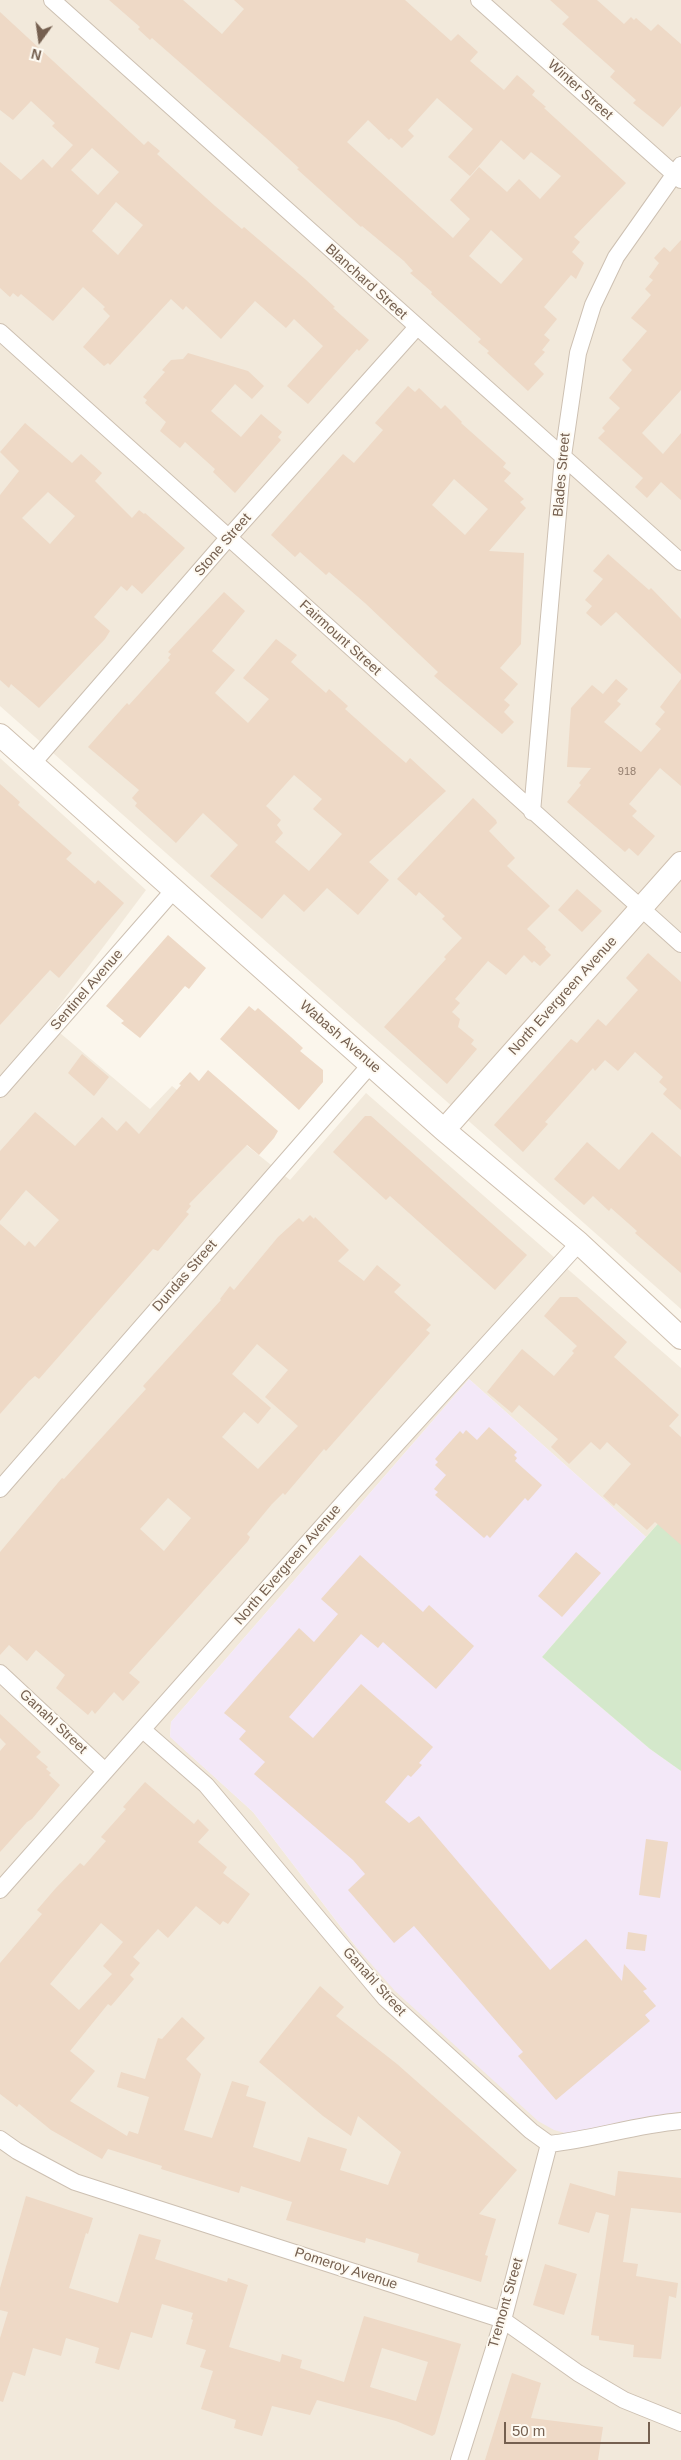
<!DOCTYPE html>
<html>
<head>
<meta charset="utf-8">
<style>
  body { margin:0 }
  #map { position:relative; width:681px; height:2460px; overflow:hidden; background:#fbf6ec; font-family:Helvetica,sans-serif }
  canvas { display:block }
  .north { position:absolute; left:15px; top:15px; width:50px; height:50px; -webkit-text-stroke:4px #fefaf2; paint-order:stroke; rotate:194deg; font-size:14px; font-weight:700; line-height:20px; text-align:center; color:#756050 }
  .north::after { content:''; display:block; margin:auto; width:18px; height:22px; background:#756050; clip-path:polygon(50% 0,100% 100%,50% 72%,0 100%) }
  .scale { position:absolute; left:504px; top:2422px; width:146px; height:22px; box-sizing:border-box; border:2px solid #756050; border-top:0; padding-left:6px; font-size:15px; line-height:18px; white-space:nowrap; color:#756050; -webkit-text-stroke:4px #fefaf2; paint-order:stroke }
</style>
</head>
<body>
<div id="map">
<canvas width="681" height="2460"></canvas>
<div class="north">N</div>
<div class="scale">50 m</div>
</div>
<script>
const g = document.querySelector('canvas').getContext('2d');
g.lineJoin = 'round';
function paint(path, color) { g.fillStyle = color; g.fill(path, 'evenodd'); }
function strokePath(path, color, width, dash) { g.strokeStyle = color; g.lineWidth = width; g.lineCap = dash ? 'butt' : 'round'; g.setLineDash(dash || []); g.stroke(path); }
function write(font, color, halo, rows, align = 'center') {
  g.font = font + ' Helvetica,sans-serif'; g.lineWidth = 4; g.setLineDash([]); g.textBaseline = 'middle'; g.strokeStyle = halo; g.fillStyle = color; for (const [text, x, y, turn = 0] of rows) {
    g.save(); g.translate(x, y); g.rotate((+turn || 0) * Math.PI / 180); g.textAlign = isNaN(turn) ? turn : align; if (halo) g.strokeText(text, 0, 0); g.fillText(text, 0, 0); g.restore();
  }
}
paint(new Path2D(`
  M0 0H681V1309L0 706Z
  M0 758 146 890 47 1022 150 1109 172 1086 290 1180 366 1093 681 1368V1497L646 1537 469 1379 171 1722 170 1736 253 1812 357 1948 587 2132 621 2122 681 2111V2460H0Z`), '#f2e9db');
paint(new Path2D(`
  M469 1379 646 1537 542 1657 650 1749 681 1771V2111L679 2112 621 2122 587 2132 569 2134 554 2130 538 2121 395 1991 357 1948 253 1812 170 1737 171 1722Z`), '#f3e8f8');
paint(new Path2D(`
  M681 1497V1771L650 1749 542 1657Z`), '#d4e8cb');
paint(new Path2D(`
  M109 0H183L222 34 244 9 234 0H405L451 41 458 34 478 52 470 61 504 90 517 75 523 80 535 91 532 95 546 107 544 108 626 183 574 237 580 242 572 252 584 263 576 279 571 275 544 307 557 319 544 335 550 340 542 350 545 352 534 364 544 374 528 391 487 353 489 351 478 342 481 339 431 294 432 292 410 273 413 271 404 261 362 226 361 227 297 169 299 168 265 137 152 38 150 40 138 29 140 27ZM437 98 473 129 448 157 470 176 501 140 524 160 531 152 561 176 540 199 519 179 507 192 479 167 450 200 470 219 453 238 347 142 368 120 389 140 391 138 402 148 414 136 408 130ZM491 230 523 259 501 284 469 256Z
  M550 0H597L624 24 631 17 634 20 636 18 651 31 658 24 681 44V106L663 127 633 103 636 100 610 77 615 71 562 24 569 17Z
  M0 12 144 145 148 141 160 151 157 154 215 206 242 229 244 227 258 239 305 279 335 307 333 308 369 340 359 351 357 349 308 404 287 386 323 346 294 319 286 328 255 301 221 339 186 306 183 310 171 299 110 365 108 363 104 366 83 347 110 316 103 309 105 307 83 287 53 321 21 294 18 297 13 293 10 297 0 288V162L21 180 43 159 52 168 73 145 52 126 55 123 31 101 13 120 0 110ZM92 148 119 172 98 195 71 170ZM116 202 143 225 118 255 92 231Z
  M681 240V390L642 433 663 454 681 433V500L661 482 647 498 635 487 643 478 598 438 605 431 602 428 620 408 609 398 632 370 622 360 647 331 631 318 651 295 645 289 653 280 649 277 659 263 654 258 664 247 670 252Z
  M188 353 248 371 264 386 252 399 235 384 211 411 241 437 261 414 282 432 278 437 281 440 235 493 213 472 215 469 185 442 180 448 160 431 166 422 145 403 147 400 143 397 165 372 162 370 171 360 183 359Z
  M408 386 415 392 419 388 441 409 445 405 462 422 461 423 506 463 503 467 511 473 504 481 524 499 520 502 526 508 489 551 524 553 521 644 500 668 518 684 504 700 510 705 504 712 514 722 502 734 434 676 438 672 365 603 329 572 326 575 300 552 295 557 271 535 343 454 354 463 383 430 375 423ZM454 479 488 509 465 535 432 505Z
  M25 423 72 463 81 454 102 473 95 481 132 518 139 510 144 514 145 513 185 548 142 594 132 585 127 591 121 586 94 617 110 631 105 639 39 708 11 684 9 688 0 680V495L19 471 0 452ZM48 492 75 516 50 544 22 518Z
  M608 554 649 590 651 588 681 619V674L616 612 601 626 586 613 592 606 585 600 603 579 593 571Z
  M224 592 245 611 212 651 235 670 215 693 248 723 269 699 243 678 276 639 297 655 291 662 326 693 329 689 348 706 345 709 384 744 406 763 410 758 446 791 369 862 389 880 358 915 327 888 304 912 284 894 262 919 210 876 238 845 203 813 176 843 135 806 137 803 132 798 139 790 88 747 127 703 129 705 170 660 168 658 171 654 168 652ZM294 775 322 799 313 809 342 834 309 871 275 842 283 833 277 825 281 820 266 806Z
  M616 679 628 689 617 701 621 704 604 722 641 752 661 729 655 724 665 712 660 707 681 679V786L660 768 629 804 637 811 632 816 655 836 638 856 629 848 625 852 567 802 581 785 579 783 591 768 567 767 571 708 592 685 603 694Z
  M0 784 20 802 18 805 72 853 66 859 95 884 98 880 124 903 59 978 50 970 0 1025Z
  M473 798 496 820 497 823 489 831 515 858 507 866 550 906 527 929 546 947 545 949 551 955 540 966 534 961 532 963 524 955 506 975 488 961 455 999 460 1003 452 1012 460 1019 458 1027 474 1040 471 1044 477 1049 447 1084 384 1027 446 959 444 957 462 938 442 919 445 916 419 892 416 896 397 879Z
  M577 889 602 911 582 932 558 910Z
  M168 935 206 968 189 989 185 986 140 1038 121 1023 124 1021 106 1006Z
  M648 953 681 982V1110L663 1094 667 1089 659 1082 663 1077 635 1052 618 1071 605 1060 595 1071 593 1068 545 1122 548 1124 523 1152 494 1125 571 1039 577 1043 598 1019 606 1026 638 990 626 978Z
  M249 1006 255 1011 258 1008 291 1037 303 1048 300 1051 323 1070V1082L299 1110 220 1039Z
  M82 1054 109 1077 94 1096 68 1073Z
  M208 1070 278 1131 274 1138 259 1155 247 1145 228 1164 189 1204 191 1206 186 1212 189 1214 158 1251 153 1249 39 1379 35 1376 29 1381 0 1414V1224L25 1246 29 1241 35 1247 59 1220 26 1190 0 1221V1151L35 1112 75 1146 102 1117 117 1131 126 1121 139 1134 181 1085 179 1084 190 1072 199 1081Z
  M365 1116H371L527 1255 495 1290 390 1196 386 1200 333 1152Z
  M652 1132 681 1157V1273L635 1233 637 1231 611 1208 609 1211 593 1196 584 1205 554 1179 587 1142 619 1170Z
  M310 1215 314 1219 315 1217 349 1250 338 1261 364 1281 377 1265 401 1285 394 1292 431 1325 426 1330 430 1333 326 1451 324 1449 285 1495 283 1493 272 1504 247 1534 250 1537 248 1541 129 1673 140 1682 123 1701 114 1692 95 1714 92 1710 88 1715 56 1688 65 1675 36 1650 27 1661 9 1645 0 1655V1552L62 1478 64 1479 146 1389 143 1386 221 1300 220 1299 230 1286 234 1290 278 1237 299 1218 303 1222ZM257 1344 288 1370 265 1397 298 1426 258 1469 222 1437 244 1412 258 1424 271 1408 232 1374ZM168 1498 191 1518 164 1551 140 1529Z
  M560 1297H577L627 1342 614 1357 679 1415 669 1426 681 1437V1545L655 1522 647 1530 616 1503 614 1506 603 1496 631 1464 607 1442 600 1450 591 1442 569 1464 551 1447 558 1439 519 1405 512 1413 487 1392 522 1349 554 1376 574 1353 572 1351 577 1346 544 1316Z
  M489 1427 517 1452 514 1455 517 1458 515 1461 542 1485 528 1501 525 1498 490 1538 487 1535 484 1538 435 1495 438 1492 434 1489 446 1475 435 1465 438 1462 435 1459 460 1431 463 1434 466 1430 477 1440Z
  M576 1552 601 1573 562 1617 538 1596Z
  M360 1555 423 1612 429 1605 474 1646 436 1689 383 1642 378 1648 361 1634 289 1717 313 1738 361 1684 433 1747 419 1763 422 1765 411 1777 408 1775 385 1802 409 1823 419 1816 550 1970 586 1939 622 1981 624 1964 647 1989 643 1991 656 2006 645 2015 650 2021 556 2100 518 2056 523 2052 414 1926 394 1943 348 1890 365 1874 353 1860 254 1774 265 1762 239 1739 246 1731 224 1713 299 1628 314 1642 338 1614 321 1599Z
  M0 1714 41 1752 36 1757 48 1767 46 1769 51 1773 49 1775 60 1785 32 1819 27 1822 0 1852V1751L6 1744 0 1738Z
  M145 1782 194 1824 198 1819 209 1830 198 1842 227 1867 223 1873 250 1894 228 1924 223 1921 220 1925 196 1906 168 1938 158 1929 133 1957 140 1963 130 1975 134 1979 111 2006 108 2004 70 2051 95 2071 70 2101 127 2136 129 2131 138 2134 149 2097 117 2087 121 2072 145 2079 158 2038 162 2039 182 2017 205 2038 186 2059 201 2074 184 2130 212 2138 232 2081 249 2086 246 2096 266 2102 253 2147 300 2162 308 2137 347 2149 340 2170 388 2185 401 2152 358 2116 351 2136 323 2116 259 2062 320 1986 344 2007 336 2016 397 2064 517 2170 479 2214 496 2219 485 2255 488 2256 481 2282 417 2262 419 2254 366 2238 365 2243 286 2220 292 2202 241 2186 239 2193 161 2169 162 2166 108 2149 102 2159 51 2130 19 2104 17 2107 0 2094V1963L42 1914 37 1910 55 1889 80 1863 84 1866 106 1841 101 1837 126 1809 123 1807ZM101 1923 123 1942 103 1966 112 1974 79 2010 50 1984Z
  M646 1839 668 1842 660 1898 639 1895Z
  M628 1932 647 1935 645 1951 626 1949Z
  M618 2171 681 2178V2213L631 2208 623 2262 638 2264 636 2276 678 2283 676 2298 669 2296 661 2359 633 2357 634 2345 599 2340V2336L591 2335 609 2215 596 2212 589 2233 558 2224 570 2183 615 2196Z
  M26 2196 93 2218 88 2234 86 2233 69 2288 118 2303 139 2234 161 2240 155 2259 227 2282 228 2278 248 2285 229 2347 280 2362 282 2354 302 2360 300 2368 344 2382 364 2316 461 2344 435 2434 432 2436 396 2421 317 2400 310 2415 272 2406 262 2436 234 2428 236 2420 201 2409 213 2371 200 2367 206 2350 186 2344 193 2320 191 2319 193 2313 162 2304 152 2338 131 2332 119 2370 95 2363 99 2348 66 2338 61 2356 33 2348 25 2376 13 2372 3 2402 0 2401V2338L8 2312 0 2310V2288ZM382 2348 428 2362 416 2401 370 2387Z
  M545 2264 577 2274 564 2315 533 2305Z
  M512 2373 541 2383 531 2418 603 2427 598 2460H485Z`), '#eed9c6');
const street = new Path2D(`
  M52 0 681 562
  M479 0 681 180
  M0 332 681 944
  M32 764 229 537 417 327
  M532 812 563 456 578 353 593 305 616 257 681 165
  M0 1089 173 891
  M0 1489 371 1064
  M0 1673 105 1771
  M143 1730 206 1785 385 1998 531 2131 549 2144C594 2139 635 2125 681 2121
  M0 1890 352 1493 579 1243
  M0 2139 17 2151 75 2182 503 2320 578 2373 624 2400 681 2423
  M459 2460 503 2320 549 2144`);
const secondary = new Path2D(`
  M0 735 444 1130 579 1243 681 1338
  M444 1130 681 863`);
strokePath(street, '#cdc0b2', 18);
strokePath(secondary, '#cfc0b0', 24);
strokePath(street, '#fff', 16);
strokePath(secondary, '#fff', 22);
write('11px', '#937e6e', null, [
  ["918",627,772]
]);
write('14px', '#756050', '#fefaf2', [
  ["Winter Street",580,90,42],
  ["Blanchard Street",366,282,42],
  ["Blades Street",562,475,-85],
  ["Stone Street",223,545,-49],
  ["Fairmount Street",340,638,42],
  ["Sentinel Avenue",87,990,-49],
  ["North Evergreen Avenue",563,996,-48],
  ["Wabash Avenue",340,1037,41],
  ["Dundas Street",185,1276,-49],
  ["North Evergreen Avenue",288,1565,-49],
  ["Ganahl Street",53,1722,43],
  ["Ganahl Street",374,1982,48],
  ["Pomeroy Avenue",346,2269,18],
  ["Tremont Street",506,2303,-74]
]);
</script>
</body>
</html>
